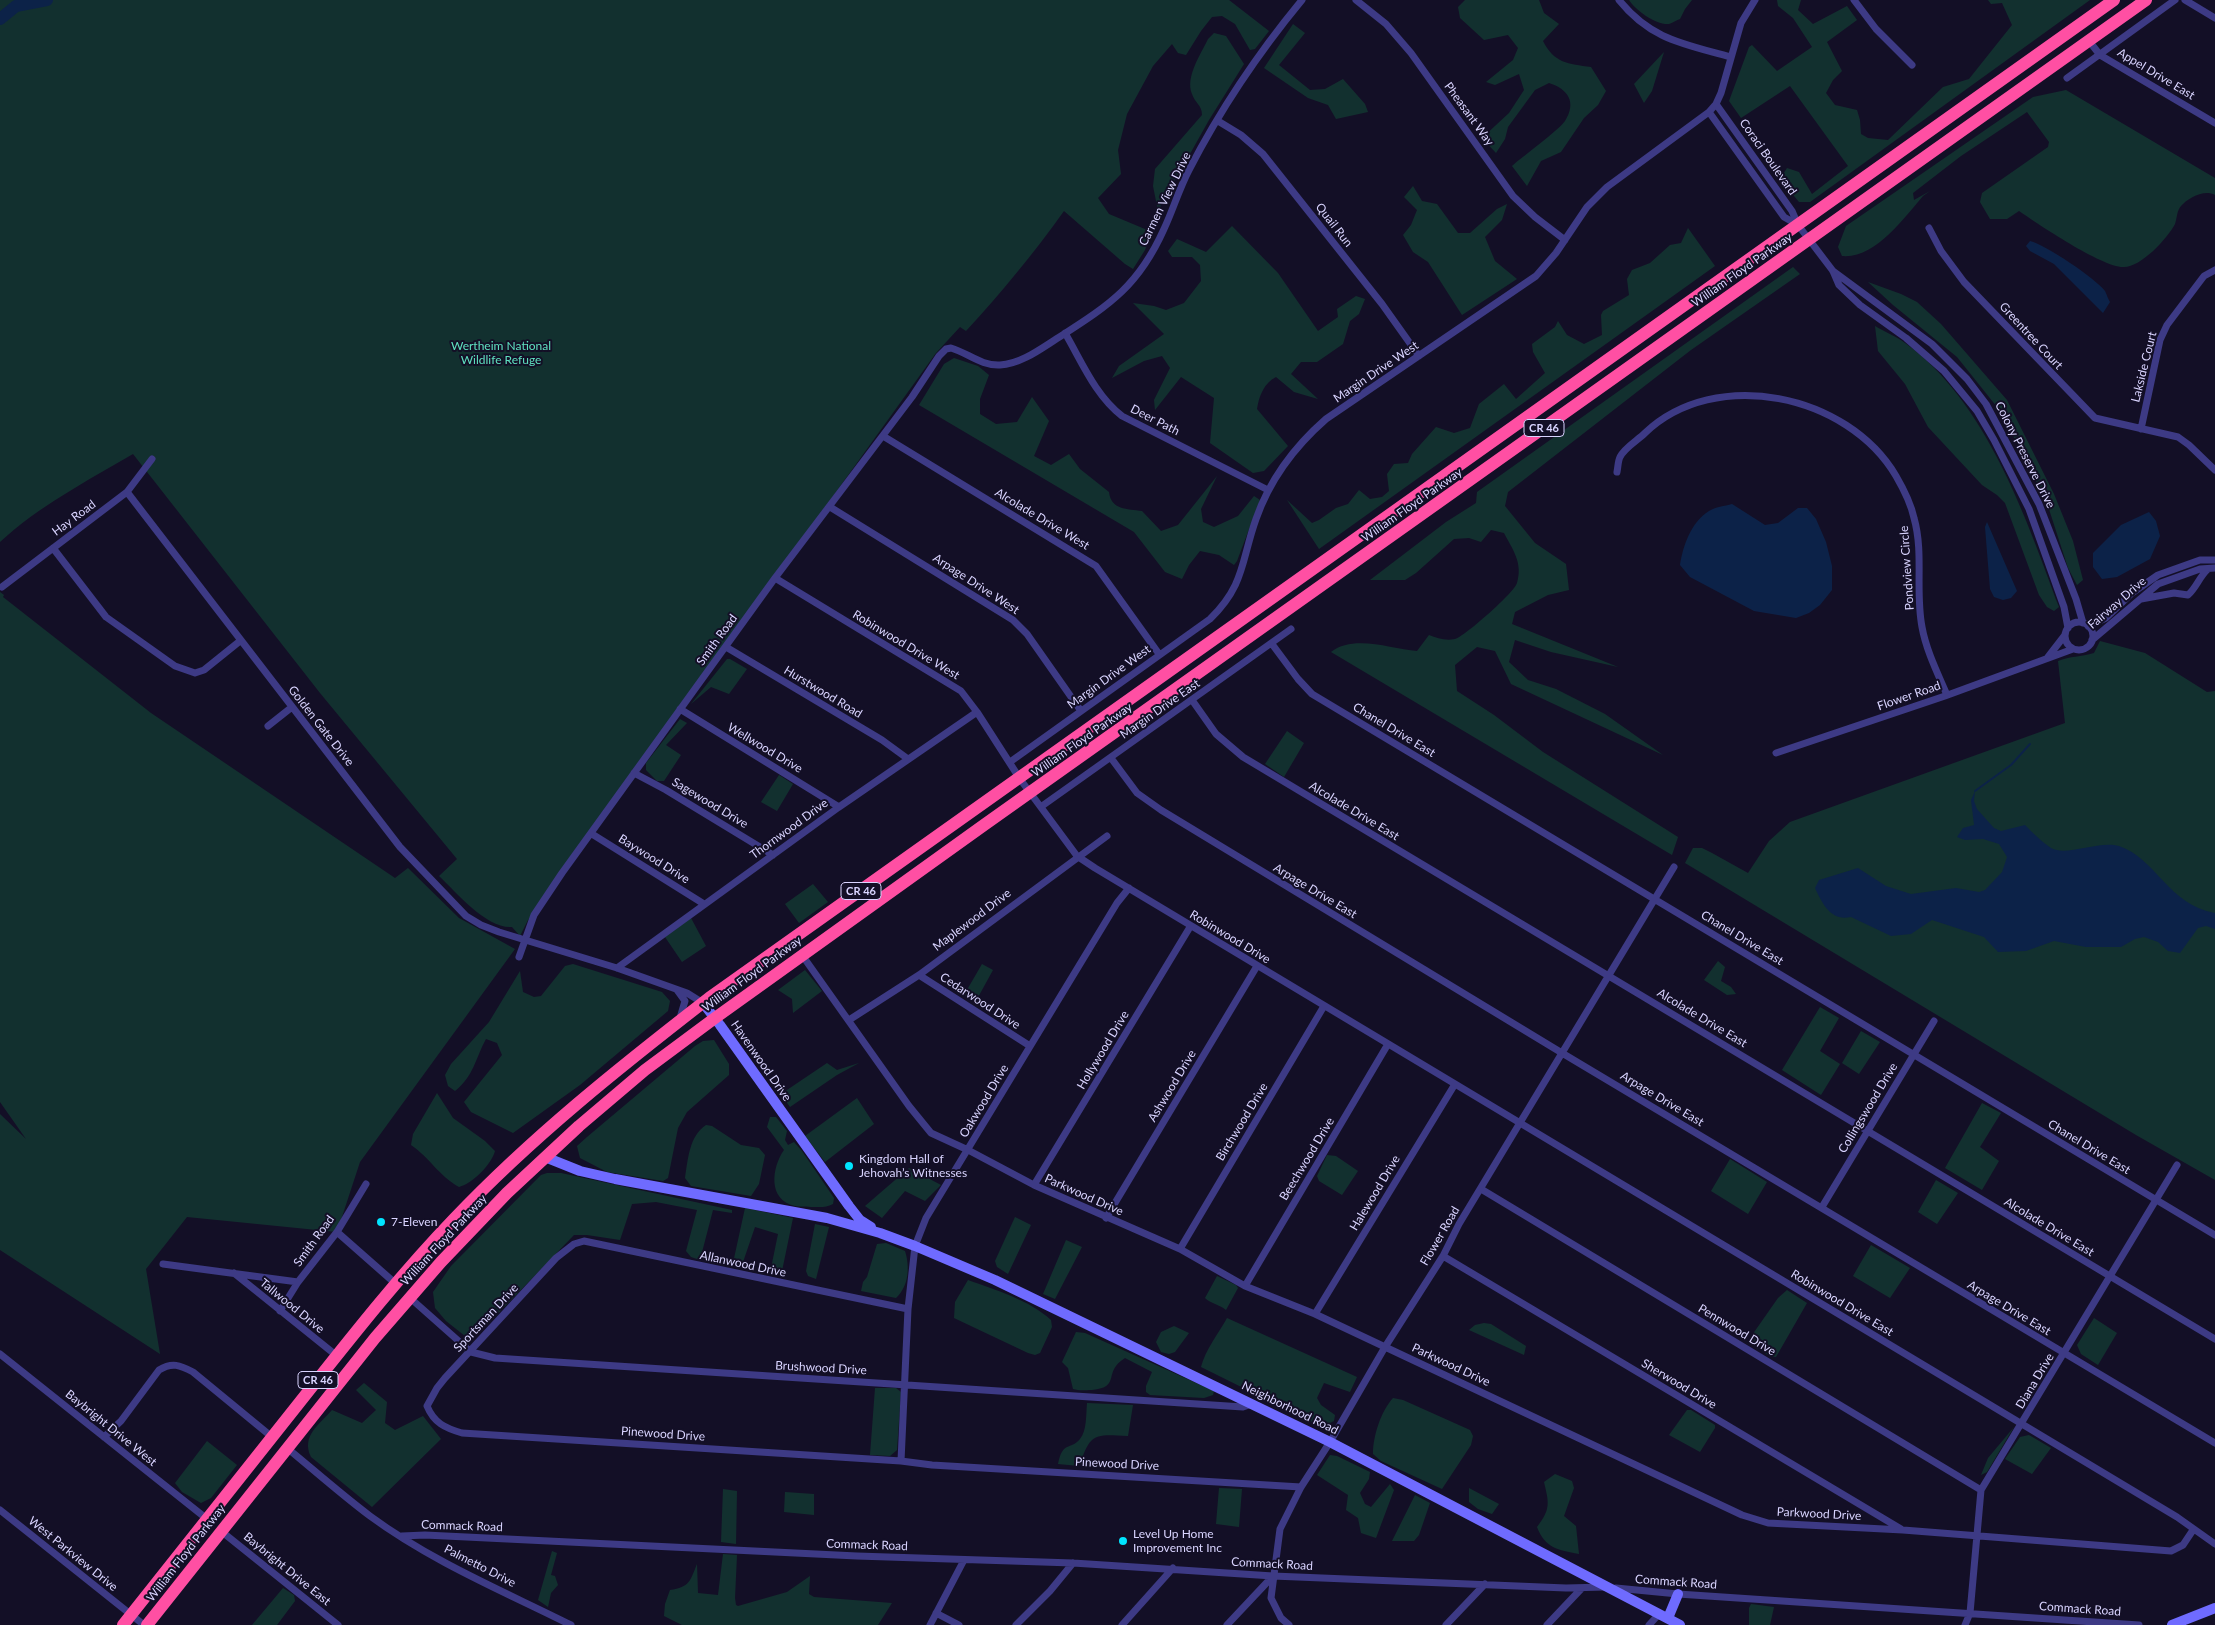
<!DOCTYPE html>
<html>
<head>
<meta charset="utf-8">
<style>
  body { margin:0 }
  canvas { display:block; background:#130f26 }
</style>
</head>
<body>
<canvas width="2215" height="1625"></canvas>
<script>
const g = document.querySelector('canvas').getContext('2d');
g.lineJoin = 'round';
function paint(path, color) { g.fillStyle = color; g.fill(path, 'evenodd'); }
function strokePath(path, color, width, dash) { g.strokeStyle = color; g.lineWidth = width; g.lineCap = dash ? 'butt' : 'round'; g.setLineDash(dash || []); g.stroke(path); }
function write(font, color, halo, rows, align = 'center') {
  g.font = font + ' Lato,sans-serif'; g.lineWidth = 4; g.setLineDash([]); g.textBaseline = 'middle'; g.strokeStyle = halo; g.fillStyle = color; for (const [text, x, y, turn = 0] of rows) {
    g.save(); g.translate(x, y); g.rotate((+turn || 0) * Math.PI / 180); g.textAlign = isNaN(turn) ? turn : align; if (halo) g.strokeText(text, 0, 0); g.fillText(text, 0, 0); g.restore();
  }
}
paint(new Path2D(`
  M0 0H1229L1269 31 1255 49 1250 50 1235 24 1222 16 1212 17 1201 31 1186 55 1178 53 1172 44 1153 66 1127 114 1118 150 1121 174 1098 198 1109 214 1152 232 1145 250 1133 269 1125 264 1064 211C1034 253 1001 293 966 331L960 327 936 353 528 920 520 936 512 927C487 929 457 893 439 876L457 859 320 693 133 454C87 481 39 506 0 542Z
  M1465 0H1539L1544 13 1559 24 1543 41C1554 63 1568 64 1591 67L1606 91 1598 105 1584 118 1561 152 1541 161 1527 186 1512 166C1523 156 1558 131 1565 121 1577 102 1568 89 1549 83L1535 90 1508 127 1505 139 1496 153 1482 138 1509 113 1524 90 1519 74 1495 85 1486 82 1513 60 1518 48 1508 35 1484 40 1460 18 1458 7Z
  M1629 0H1692L1685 9 1680 19C1677 20 1672 23 1669 24 1656 25 1635 10 1629 0Z
  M1777 0H1801L1798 10 1813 24 1847 6 1857 20 1827 42 1842 71 1833 80 1826 93 1835 105 1857 110 1860 120 1861 134 1868 138 1888 140 1943 87 1969 79 2012 25 2002 3 1991 4 1988 0H2090L1810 202H1799L1780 179 1787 168 1799 172 1812 194 1848 166 1790 86 1741 118 1729 101 1749 47 1752 45 1777 71 1812 47 1793 18 1778 6Z
  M1293 24 1305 33 1279 65 1310 90 1325 89 1343 79 1365 104 1368 112 1336 119 1328 105 1308 98 1264 68Z
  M1214 33 1226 36 1244 64 1209 120 1158 211 1153 186 1155 169 1202 115C1202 105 1195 103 1192 94 1185 77 1201 54 1208 39Z
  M1664 52 1652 91 1644 103 1634 84Z
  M2066 90 2215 178V195C2204 189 2188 198 2181 206 2177 210 2177 218 2175 224 2167 239 2141 267 2124 267 2103 268 2038 224 2019 211L2007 219H1990L1980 202 1982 193 2048 147 2049 142 2027 112 1961 156 1913 193 1914 200 1930 191 1923 196C1904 218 1875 259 1842 256L1838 247 1846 226 2033 97Z
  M1413 186 1422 201 1437 204 1458 233H1470L1497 209 1507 204 1502 220 1485 237 1495 261 1517 279 1462 315 1428 262 1413 252 1403 235 1411 225 1417 210 1404 197Z
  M1232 226 1278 273 1318 331 1338 317 1337 309 1356 296 1365 299 1359 314 1350 321 1343 344 1317 362H1301L1291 374 1318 399 1294 392 1276 377C1264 383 1259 396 1257 409L1288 446 1264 471 1253 473 1210 443 1214 398 1181 377 1155 410 1154 400 1170 368 1162 356 1144 361 1112 378 1119 366 1164 334 1133 303 1154 306 1166 310 1184 303 1201 281 1200 265 1192 257H1172L1168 251 1177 239 1206 252Z
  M1688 228 1715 266 1319 549 1287 500 1312 523 1319 520 1336 508 1348 504 1359 490 1370 499 1382 497 1389 491 1387 474 1394 464 1408 463 1412 454 1436 427 1454 433 1470 428 1479 404 1504 384 1516 399 1545 373 1533 352 1532 344 1555 327 1558 321 1567 335 1584 344 1602 335 1601 315 1603 311 1629 295 1627 279 1632 270 1650 263 1670 245 1681 243Z
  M1793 267 1800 274 1691 350 1508 492 1505 506 1535 543 1566 564 1569 590 1548 595 1515 612 1512 624 1618 667 1551 652 1515 640 1509 662 1528 680 1556 689 1605 714 1663 755 1511 684 1495 651 1477 647 1455 665 1457 691 1494 715 1543 752 1678 837 1672 855 1331 652C1354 634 1391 649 1417 651L1429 635C1437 638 1445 641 1455 639 1464 637 1514 593 1517 583 1523 563 1513 550 1504 533L1491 530 1481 542 1469 538 1454 539 1416 573 1405 580H1370L1446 522 1476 503 1477 492Z
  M1868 282 1901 294 1917 302 1941 324 2007 400 2054 494 2073 541 2083 580 2077 585 2068 568 2047 503 2001 412 1957 357 1893 305Z
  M1875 326C1885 332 1896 336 1905 343 1986 401 2026 517 2059 607L2054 611 2047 607 2039 595 2005 503 1997 495 1982 485 1928 427 1905 384 1878 351Z
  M954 358 978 366 989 375 980 399V414L996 424 1017 422 1032 397 1049 421 1034 456 1051 465 1069 454 1080 469 1109 492C1111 510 1127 509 1142 511L1161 531 1178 525 1217 476 1201 509 1203 522 1214 527 1238 516 1254 496 1260 500 1237 561 1234 565 1219 555 1200 551 1189 565 1182 579 1165 572 1134 532 919 405 944 364Z
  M0 592 4 595 3 597 151 713 395 878 408 868 459 918 515 949 360 1162 337 1232 187 1217 146 1269 160 1354 0 1250V1114L26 1139 0 1102Z
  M2100 641 2145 653 2207 692 2215 691V1180L2136 1135 1685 863 1693 848H1702L1712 853 1748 873 1769 841 1790 822 2065 723 2058 661C2070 656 2081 657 2094 653Z
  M727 659H730L747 669 729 694 711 687 691 704Z
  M680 719 687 723 666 745 681 755 664 781H657L646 770V763Z
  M1287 731 1304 743 1284 777 1265 764Z
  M779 775 793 784 777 811 761 802Z
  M813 884 828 902 799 923 785 904Z
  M691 918 706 946 682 962 665 937Z
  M1718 961 1725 967 1721 981 1731 987 1736 994 1727 995 1704 980Z
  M573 964 662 992 670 1001 668 1011 580 1085 513 1133 471 1112 464 1102 502 1055 497 1043 486 1039C475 1059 474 1076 455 1091L448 1086 445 1075 451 1064 489 1022 520 971 523 992 534 997 541 996 565 966Z
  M982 964 993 970 976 1001 969 1000 964 995Z
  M805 970 822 991 793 1013 792 999 778 990Z
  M1820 1007 1839 1018 1820 1051 1840 1064 1821 1095 1782 1070Z
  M1861 1031 1880 1042 1859 1074 1842 1063Z
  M714 1040 729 1064V1075L687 1112 678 1128 668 1178 663 1181 607 1172 580 1158 577 1146 587 1137 695 1046 703 1041Z
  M827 1063 837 1070 859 1063 837 1075 790 1107 781 1094Z
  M437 1093 453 1118 485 1141 495 1151C491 1165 473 1183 459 1187 438 1175 430 1158 411 1145L413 1134Z
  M857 1098 874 1124 825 1162 805 1136Z
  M1982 1103 2001 1113 1980 1147 1999 1161 1982 1190 1945 1168Z
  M770 1117H776L787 1131 785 1140 788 1145 794 1142 802 1151 834 1198 833 1204C826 1208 820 1207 811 1207 805 1206 800 1207 795 1206 767 1200 772 1167 784 1150L767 1127Z
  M706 1125 712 1126 741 1145 759 1148 765 1155 759 1184 751 1196 691 1186 685 1178C688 1160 689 1136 706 1125Z
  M1327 1155 1336 1156 1358 1171 1342 1195 1319 1181 1317 1176Z
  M1730 1159 1767 1182 1748 1214 1711 1191Z
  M909 1168 941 1185 925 1201 905 1191 882 1218 865 1206Z
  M547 1173H561L732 1210V1213L713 1210 700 1260 691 1257 686 1251 697 1210 656 1202 632 1204 620 1240 587 1235H574L489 1323 475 1335 465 1336 446 1321 435 1308 433 1292 451 1266 541 1175Z
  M1936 1180 1958 1193 1937 1224 1918 1212Z
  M745 1208 793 1218 782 1271 776 1275 770 1273 778 1234 755 1227 742 1265 733 1263Z
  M1015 1217 1031 1225 1008 1274 997 1267 995 1261Z
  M815 1224 829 1227 816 1279 808 1276 806 1271Z
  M1066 1240 1082 1247 1055 1299 1043 1294Z
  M886 1243 905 1251C910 1267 909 1286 896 1298L861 1291 863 1282 867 1277 877 1244Z
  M1871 1245 1910 1268 1890 1298 1853 1276Z
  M1217 1276 1236 1285 1238 1288 1226 1310C1219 1304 1211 1304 1205 1298Z
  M968 1280C996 1290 1029 1300 1051 1320L1052 1327 1040 1353 1035 1355 1028 1353 954 1318 955 1302Z
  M1787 1290 1807 1303 1776 1357H1771L1749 1343 1750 1338 1778 1298Z
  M1227 1318 1357 1377 1350 1392 1324 1383 1317 1398 1321 1405 1335 1415 1334 1421 1322 1427 1201 1367C1205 1350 1219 1333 1227 1318Z
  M2094 1318 2117 1333 2098 1365 2081 1354 2077 1345Z
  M1484 1323 1491 1324 1526 1346 1524 1355 1469 1330 1475 1325Z
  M1174 1326 1189 1333 1175 1352 1169 1354 1161 1352 1156 1342 1161 1332Z
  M1076 1332 1085 1333 1214 1391 1213 1395 1204 1398 1150 1395 1146 1392V1386L1152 1372 1125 1358C1102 1372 1122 1387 1092 1390 1084 1390 1080 1391 1073 1389L1068 1368 1062 1362Z
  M364 1383 387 1402 385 1423 395 1430 423 1416 441 1439 372 1507 311 1457C301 1436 319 1425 332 1410L362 1423 376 1410 356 1390Z
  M875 1388H896L901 1392 897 1450 890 1456 870 1455Z
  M1393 1398 1403 1400 1470 1430 1473 1436 1471 1445 1442 1489 1381 1461 1373 1454C1373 1436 1381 1411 1393 1398Z
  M1087 1403 1133 1405 1128 1436C1093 1434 1091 1433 1079 1466L1058 1464C1063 1440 1070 1451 1080 1439 1087 1431 1086 1414 1087 1403Z
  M1687 1410H1691L1715 1425V1428L1700 1452 1669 1435Z
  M2014 1427 1987 1472 1981 1475 1988 1458Z
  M2029 1435 2051 1448 2032 1474 2005 1459 2020 1437Z
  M207 1441 237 1465 211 1498 201 1503 182 1492 175 1483Z
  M1330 1455 1337 1456 1370 1472 1369 1479 1360 1493 1365 1504 1371 1507 1390 1484 1394 1490 1376 1538 1361 1533 1358 1518 1346 1510 1348 1495 1317 1475Z
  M1555 1474 1572 1481 1574 1488 1564 1516 1576 1526 1579 1554C1558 1550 1545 1548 1537 1527 1551 1509 1549 1503 1544 1482Z
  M1219 1488 1242 1489 1239 1527 1216 1524Z
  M1469 1488 1499 1504 1492 1514 1478 1509 1469 1502Z
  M723 1489 737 1491 736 1544 721 1542Z
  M785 1492 814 1494V1515L784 1512Z
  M1415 1495 1430 1503 1419 1535 1414 1541H1392Z
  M552 1551 557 1553 551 1575 555 1576 558 1585 551 1593 548 1607 538 1600Z
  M723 1554 737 1555 735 1598 736 1605 738 1606 787 1592 810 1576 809 1594 814 1597 892 1603 878 1625H682L664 1616 665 1604 670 1590C690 1587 690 1581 697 1564L698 1593 718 1595Z
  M283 1588 294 1595 295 1601 277 1625H252Z
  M1751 1604 1774 1607 1770 1625H1749V1608Z`), '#12302f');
paint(new Path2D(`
  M2030 241C2046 245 2095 278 2105 291 2107 295 2108 299 2110 302L2103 313 2054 264 2030 251 2026 246Z
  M1732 504 1765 525 1778 523 1798 508H1807L1816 519 1826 542 1832 566V590L1820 605 1809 613 1796 618 1754 611 1690 577 1680 565C1683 546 1691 522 1709 511 1715 507 1725 506 1732 504Z
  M2149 512 2156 521 2160 536 2150 559 2117 577 2102 579 2093 567V553L2121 525Z
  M1987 522 2017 591 2011 598 2003 600 1994 597 1990 589 1985 527Z
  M1975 791 1974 801 1977 809 1994 828 2001 831 2025 825C2033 833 2042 842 2051 848 2067 857 2098 840 2119 846 2156 858 2168 905 2215 913V929L2206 926 2198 928 2180 953 2168 951 2158 942 2144 937 2135 939 2121 947H2086L2054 941 2026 951 1998 952 1984 937 1932 920 1911 934 1891 936 1851 917C1831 922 1822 903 1815 888L1819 880 1858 868 1886 886 1911 894 1956 888 1979 892 1985 890 2002 872 2007 857 1999 844 1983 839 1965 840 1957 837 1963 828 1974 825 1971 800Z`), '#0c2248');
strokePath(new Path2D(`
  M1975 791 2011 765 2030 744`), '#0c2248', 2);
strokePath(new Path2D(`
  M0 19 16 6 47 0`), '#0c2248', 12);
strokePath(new Path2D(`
  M1356 0 1386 24 1411 53 1513 196 1535 217 1565 240
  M1619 0C1651 40 1685 44 1731 57
  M1854 0 1876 29 1912 65
  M2185 0 2215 18
  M2089 41 2100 55 2215 123
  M2067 78 2175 0
  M1716 104 1792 211 1798 225 1833 271 1839 285 1860 305 1906 338 1944 371 1977 411 1994 440 2029 509 2064 607 2068 628
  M1709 112 1784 217 1798 225
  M1218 121 1241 135 1263 154 1382 304 1419 356
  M1929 228 1941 251 1964 282 2095 418 2178 437 2189 445 2215 470
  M1833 271 1932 344 1967 379 1986 404 2039 504 2076 599 2083 623
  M1065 333C1082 362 1095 395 1122 416L1268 490
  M2141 429 2160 340 2167 325 2204 276 2215 270
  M883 436 1096 566 1159 654
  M1617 472C1618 467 1618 461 1620 457 1624 448 1638 440 1645 433 1715 366 1848 394 1896 476 1903 488 1911 504 1914 518 1924 553 1915 591 1922 627 1926 650 1938 674 1947 695
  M127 492 400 847 466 916 481 925 499 932 617 968 687 993 703 1003
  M830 507 1013 620 1027 634 1081 711
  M53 548 106 617 175 666 195 673 204 670 240 641
  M775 578 961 691 977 712 1020 779 1077 856 1095 868 2177 1517 2215 1544
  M2 587 127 492 152 459
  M2141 599 2174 593 2188 595C2197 587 2199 577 2208 569
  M2065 636a14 14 0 1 1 28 0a14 14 0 1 1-28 0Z
  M2088 626 2106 618 2132 593 2158 575 2200 560H2215
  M2092 640 2158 584 2200 569 2215 568
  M1272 644 1298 679 1312 694 2215 1235
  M726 647 882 740 908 759
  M2048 657 2065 635
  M1192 700 1216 734 1243 757 2215 1339
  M680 709 839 807
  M268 726 292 707
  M1776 753 1945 696 2073 649
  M1111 758 1137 793 1161 810 1562 1053 2215 1443
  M1010 762 1210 619C1245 585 1241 561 1256 519 1270 479 1294 447 1326 419L1536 276 1556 253 1587 207 1607 187 1709 112 1716 104 1721 93 1741 23 1755 0
  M634 773 666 790 773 855
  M1042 806 1291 629
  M592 834 704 904
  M802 955 909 1106 931 1133 968 1150 1034 1185 1180 1249 1245 1286 1315 1314 1742 1515 1768 1523 1903 1530 2171 1551 2183 1545 2193 1530
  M519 957 534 915 562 873 775 578 912 397 939 356 946 349 951 348C968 353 981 366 1000 365 1022 364 1043 347 1061 336 1111 304 1139 285 1164 229 1173 210 1179 189 1189 170 1220 110 1259 52 1302 0
  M617 968 839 807 977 712
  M919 975 1030 1046
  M677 990 685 1001 680 1018
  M849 1020 919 975 1107 836
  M1034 1185 1190 927
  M1481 1189 1981 1490
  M1822 1207 1934 1021
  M1106 1218 1257 966
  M337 1232 396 1284
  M1180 1249 1324 1006
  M1443 1256 1901 1529
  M163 1264 298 1282
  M234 1273 337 1356
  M1245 1286 1388 1044
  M409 1297 471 1352 495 1358 1243 1407 1252 1404
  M908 1309 584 1241 574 1244 556 1258 445 1378 437 1388 427 1406C434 1423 445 1428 462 1433L901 1461 932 1465 1301 1487
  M280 1311 298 1282 337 1232 366 1184
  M1315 1314 1455 1084
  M0 1354 207 1519
  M104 1437 121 1421 159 1370C172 1362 180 1365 193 1372L272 1437
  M287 1448C315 1471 342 1495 370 1516 431 1561 503 1591 571 1625
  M901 1461 908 1309 915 1246 926 1218 1117 903 1129 888
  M0 1510 144 1625
  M221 1531 338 1625
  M402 1536 425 1535 857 1556 1073 1563 1273 1576 1566 1588 1605 1587
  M1616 1588 1678 1594 2139 1625
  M936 1613 959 1625
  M930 1625 964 1560
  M1016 1625 1050 1591 1073 1563
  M1122 1625 1173 1568
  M1227 1625 1273 1576
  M1289 1625 1281 1618 1271 1598 1280 1529 1301 1487 1330 1442 1385 1347 1443 1256 1459 1224 1674 867
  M1446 1625 1485 1584
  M1547 1625 1582 1588
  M1649 1625 1659 1614
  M1965 1625 1970 1613 1981 1490 2177 1165`), '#3d3a85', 7);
strokePath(new Path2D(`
  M703 1003 720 1025 849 1206 860 1220 871 1227
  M545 1157 580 1171 615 1179 827 1218 880 1233 915 1246 995 1280 1330 1442 1680 1625
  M1668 1618 1678 1594
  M2172 1625 2215 1608`), '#6f6bff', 10);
strokePath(new Path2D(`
  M123 1625C186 1546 248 1467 311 1388 357 1330 403 1272 454 1219 532 1137 620 1067 709 998L2114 0
  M147 1625 375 1338 441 1262 507 1193 579 1126 645 1070 715 1018 984 825 2146 0`), '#ff4fa3', 12);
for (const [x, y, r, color] of [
  [849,1166,5,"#00e5ff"],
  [381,1222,5,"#00e5ff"],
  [1123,1541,5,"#00e5ff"]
]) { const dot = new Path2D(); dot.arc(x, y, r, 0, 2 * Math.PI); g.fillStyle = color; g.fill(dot); strokePath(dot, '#130f26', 2); }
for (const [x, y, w] of [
  [1544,428,40],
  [861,891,40],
  [318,1380,40]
]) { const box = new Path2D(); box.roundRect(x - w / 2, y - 8.5, w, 17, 4); g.fillStyle = '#130f26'; g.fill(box); strokePath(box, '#d9d4ff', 1); }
write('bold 11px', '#d9d4ff', null, [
  ["CR 46",1544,428],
  ["CR 46",861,891],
  ["CR 46",318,1380]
]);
write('12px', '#d9d4ff', '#130f26', [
  ["Appel Drive East",2156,74,31],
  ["Pheasant Way",1469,114,54],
  ["Coraci Boulevard",1768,157,55],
  ["Carmen View Drive",1165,199,-64],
  ["Quail Run",1334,225,52],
  ["William Floyd Parkway",1742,270,-35],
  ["Greentree Court",2031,336,47],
  ["Lakside Court",2144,367,-76],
  ["Margin Drive West",1376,372,-34],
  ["Deer Path",1155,420,27],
  ["Colony Preserve Drive",2025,455,63],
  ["William Floyd Parkway",1412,505,-35],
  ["Hay Road",74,518,-37],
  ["Alcolade Drive West",1042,519,31],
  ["Pondview Circle",1907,568,-94],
  ["Arpage Drive West",976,584,33],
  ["Fairway Drive",2117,603,-41],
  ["Smith Road",717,640,-54],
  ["Robinwood Drive West",906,645,31],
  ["Margin Drive West",1109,677,-36],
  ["Hurstwood Road",823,692,31],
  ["Flower Road",1909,696,-19],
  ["Margin Drive East",1160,709,-35],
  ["Golden Gate Drive",321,726,52],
  ["Chanel Drive East",1394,730,31],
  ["William Floyd Parkway",1082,740,-35],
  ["Wellwood Drive",765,748,31],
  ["Sagewood Drive",710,803,31],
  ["Alcolade Drive East",1354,811,31],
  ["Thornwood Drive",789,829,-36],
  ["Baywood Drive",654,859,32],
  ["Arpage Drive East",1315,891,31],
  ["Maplewood Drive",972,920,-37],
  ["Robinwood Drive",1230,937,31],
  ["Chanel Drive East",1742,938,31],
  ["William Floyd Parkway",752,974,-36],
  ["Cedarwood Drive",980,1001,33],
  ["Alcolade Drive East",1702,1018,31],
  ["Hollywood Drive",1103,1050,-59],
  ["Havenwood Drive",761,1061,55],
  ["Ashwood Drive",1172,1086,-59],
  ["Arpage Drive East",1662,1099,31],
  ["Oakwood Drive",984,1101,-59],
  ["Collingswood Drive",1868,1108,-59],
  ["Birchwood Drive",1242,1122,-59],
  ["Chanel Drive East",2089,1147,31],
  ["Beechwood Drive",1307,1159,-59],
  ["Halewood Drive",1375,1193,-59],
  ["Parkwood Drive",1084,1195,24],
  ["Alcolade Drive East",2049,1227,31],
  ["Flower Road",1440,1236,-60],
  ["William Floyd Parkway",444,1240,-47],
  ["Smith Road",314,1241,-54],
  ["Allanwood Drive",743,1264,12],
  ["Robinwood Drive East",1842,1303,31],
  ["Tallwood Drive",292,1306,39],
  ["Arpage Drive East",2009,1308,31],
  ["Sportsman Drive",486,1318,-47],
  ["Pennwood Drive",1737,1330,31],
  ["Parkwood Drive",1451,1365,25],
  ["Brushwood Drive",821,1368,3],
  ["Diana Drive",2035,1381,-59],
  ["Sherwood Drive",1679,1384,31],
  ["Neighborhood Road",1290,1408,26],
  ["Baybright Drive West",111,1428,39],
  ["Pinewood Drive",663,1434,4],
  ["Pinewood Drive",1117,1464,3],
  ["Parkwood Drive",1819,1514,3],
  ["Commack Road",462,1526,2],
  ["Commack Road",867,1545,2],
  ["William Floyd Parkway",186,1553,-52],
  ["West Parkview Drive",73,1554,39],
  ["Commack Road",1272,1564,3],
  ["Palmetto Drive",480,1566,27],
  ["Baybright Drive East",287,1569,39],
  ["Commack Road",1676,1582,4],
  ["Commack Road",2080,1609,4]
]);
write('12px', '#5fe0c0', '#130f26', [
  ["Wertheim National",501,346],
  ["Wildlife Refuge",501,360]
]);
write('12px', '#d9d4ff', '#130f26', [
  ["Kingdom Hall of",859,1159],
  ["Jehovah’s Witnesses",859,1173],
  ["7-Eleven",391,1222],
  ["Level Up Home",1133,1534],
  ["Improvement Inc",1133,1548]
], 'left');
</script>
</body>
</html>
